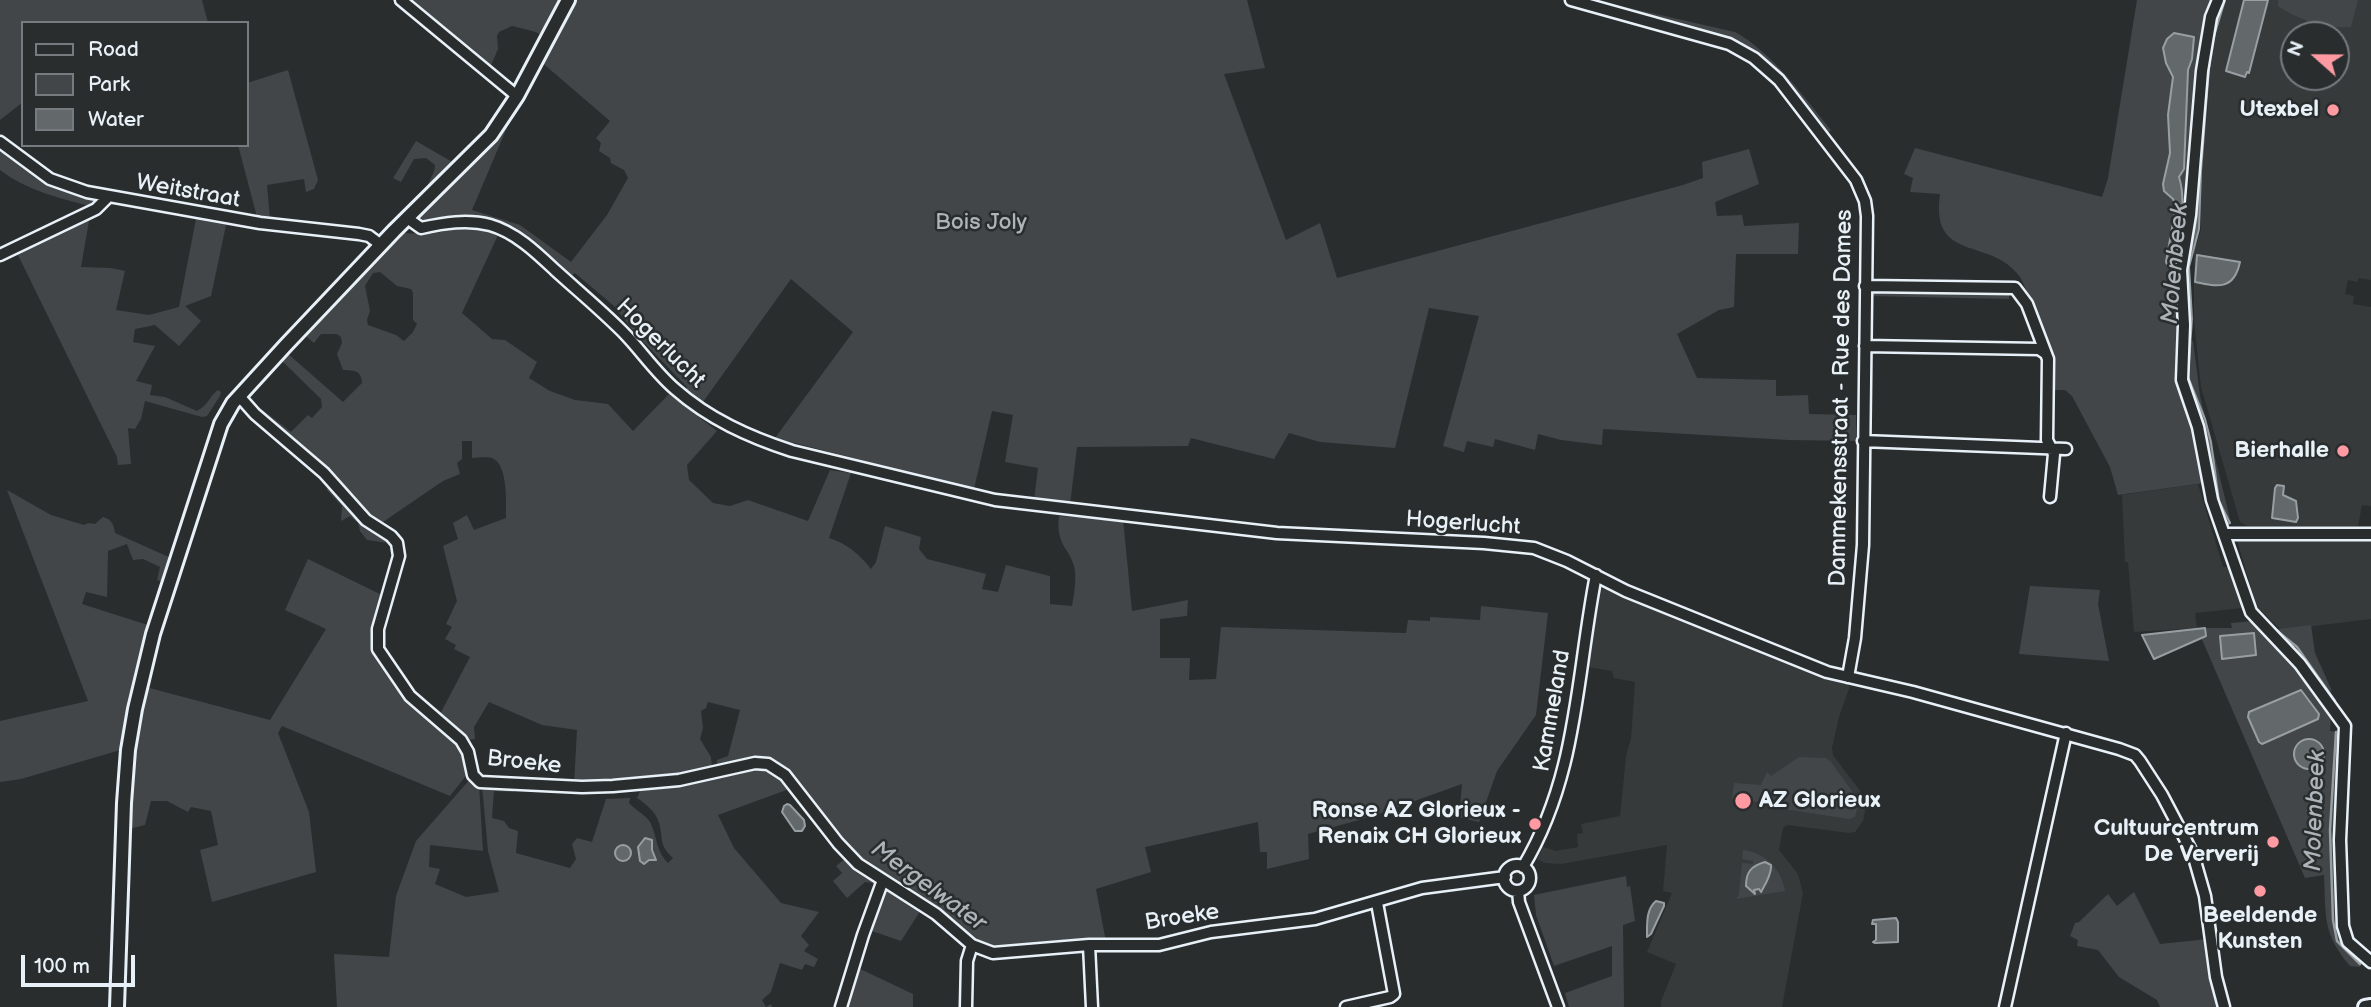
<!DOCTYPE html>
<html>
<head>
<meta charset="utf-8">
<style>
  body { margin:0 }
  #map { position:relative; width:2371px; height:1007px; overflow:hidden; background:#2a2d2e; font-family:"Balsamiq Sans",sans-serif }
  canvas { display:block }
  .legend { position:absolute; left:21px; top:21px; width:228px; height:126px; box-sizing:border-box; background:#2a2d2e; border:2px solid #767b7f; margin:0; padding:9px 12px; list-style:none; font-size:21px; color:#e8f1f8 }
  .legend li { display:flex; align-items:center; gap:14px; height:35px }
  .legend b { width:35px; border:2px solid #767b7f }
  .north { position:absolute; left:2280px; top:21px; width:70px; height:70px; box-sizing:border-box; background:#2a2d2e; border:2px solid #767b7f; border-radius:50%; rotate:291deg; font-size:19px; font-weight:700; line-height:28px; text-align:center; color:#e8f1f8 }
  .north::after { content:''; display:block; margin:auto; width:24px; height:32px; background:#ff9aa2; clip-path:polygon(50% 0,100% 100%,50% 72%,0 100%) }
  .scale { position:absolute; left:21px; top:955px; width:114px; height:32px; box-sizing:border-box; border:4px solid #e8f1f8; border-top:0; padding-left:9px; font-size:21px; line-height:24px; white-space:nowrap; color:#e8f1f8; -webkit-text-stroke:5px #2a2d2e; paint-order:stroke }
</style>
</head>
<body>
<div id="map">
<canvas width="2371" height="1007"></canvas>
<ul class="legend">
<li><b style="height:9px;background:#2a2d2e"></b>Road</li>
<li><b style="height:19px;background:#424648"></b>Park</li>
<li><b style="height:19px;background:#63686b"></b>Water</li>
</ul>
<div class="north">N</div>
<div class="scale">100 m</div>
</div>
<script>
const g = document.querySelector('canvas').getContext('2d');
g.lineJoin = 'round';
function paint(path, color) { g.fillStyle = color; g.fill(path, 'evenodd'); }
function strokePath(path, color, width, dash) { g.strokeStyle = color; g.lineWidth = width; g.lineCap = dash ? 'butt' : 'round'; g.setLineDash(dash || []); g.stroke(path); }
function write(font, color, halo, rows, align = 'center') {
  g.font = font + ' "Balsamiq Sans",sans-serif'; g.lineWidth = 5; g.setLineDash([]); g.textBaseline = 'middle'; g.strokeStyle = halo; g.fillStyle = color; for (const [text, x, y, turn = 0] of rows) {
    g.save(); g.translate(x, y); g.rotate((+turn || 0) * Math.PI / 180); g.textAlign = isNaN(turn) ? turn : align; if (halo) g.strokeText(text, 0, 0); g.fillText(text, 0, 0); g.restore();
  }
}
paint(new Path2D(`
  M2226 0H2371V280L2359 278 2357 282 2348 280 2345 294 2354 296 2353 304 2371 307V506L2362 505 2358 526H2247L2240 522 2201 387 2194 320V251L2201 230 2200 178 2208 108 2209 72 2213 44ZM2294 35H2336V77H2294Z
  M2198 484 2223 567H2230L2243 608 2195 613 2197 628 2134 632 2128 562H2125L2122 495Z
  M2237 540H2371V619L2281 630 2259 609 2255 601Z
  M1605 587 1850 686 1839 717 1832 748 1833 755 1864 796 1866 806 1863 821 1855 832 1849 833 1787 825 1783 828 1779 850 1798 874 1803 893 1782 1007H1661V1001L1676 964 1647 952 1672 893 1663 891 1667 845 1561 864 1545 863 1537 859 1543 847 1556 851 1578 847 1577 834 1583 833 1581 824 1620 816 1626 756 1631 738 1635 682 1614 678 1612 671 1587 667 1598 592Z`), '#363a3b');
paint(new Path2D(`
  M0 0H202L208 23H23V102L0 120Z
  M405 0H562L543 36C534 30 523 29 512 26L499 32 497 36 498 49 489 70Z
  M572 0H1247L1265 68 1224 74 1286 240 1320 223 1337 278 1683 185 1703 178 1702 162 1749 149 1759 184 1715 202 1717 216 1742 215 1744 226 1799 223 1798 254H1736L1734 307 1719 310 1677 334 1697 378 1776 380V396L1808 395 1809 414 1856 415V441L1788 440 1603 429 1602 445 1561 440 1538 434 1535 450 1495 439 1493 447 1467 441 1464 452 1443 446 1479 316 1429 308 1395 448 1320 442 1289 433 1274 459 1191 438 1188 446 1077 447 1070 505 1034 500 1038 468 1005 462 1013 415 992 411 974 489 775 438 853 332 791 279 703 402 685 391 687 387 635 333 614 306 575 273 571 276C527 240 486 200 425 222L419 217V213L517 104 472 210 520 225 571 262 607 215 628 178 624 170 611 163 610 158 599 151 601 143 596 138 610 121 539 60Z
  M1578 0H1594L1735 32C1774 54 1802 95 1831 130L1827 134 1772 69 1742 45Z
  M2137 0H2216L2204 39 2181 342 2193 341 2200 396 2231 523 2216 527 2204 483 2118 495 2110 467 2072 396 2065 390H2050C2050 379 2051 368 2050 357 2049 349 2025 284 2020 277 1991 236 1930 264 1940 194L1910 192 1913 178 1904 174 1915 148 2102 197 2108 178Z
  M2278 0H2358L2351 27C2326 29 2298 20 2278 6Z
  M288 70 318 180 314 189 306 192 304 179 267 185 270 219 257 217 238 145H247V83Z
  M416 141 456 164 427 194C425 183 435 176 435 165L426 158 414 159 401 182 393 178Z
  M0 150C31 174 55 189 93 201L94 203 90 206C58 198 26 190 0 170Z
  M90 215 81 267 111 268 125 271 116 310 149 315 179 307 196 219 226 225 211 296 185 306 201 321 179 346 155 325 135 329 133 342 155 346 136 381 152 385 150 395 165 397 197 411C208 406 210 395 218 390L221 392 220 396 207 416 202 417 145 401 141 419 135 429 128 428 131 464 118 465 117 457 15 249Z
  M456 229 482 230 498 235 462 313 492 339 505 340 537 362 529 378 550 391 575 400 608 404 633 431 669 394 717 431 687 465 689 480 713 503 730 506 748 500 808 521 830 470 851 473 829 538C848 544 859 554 871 569L876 562 885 526 921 537 919 549 927 559 986 574 982 589 998 592 1006 565 1050 576V604L1072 606C1074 596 1076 582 1075 571 1072 549 1055 547 1059 516L1123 519 1132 611 1188 600 1187 616 1160 619V658H1190L1189 680 1216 679 1221 627 1406 633 1408 620 1430 621V617L1480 620 1481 606 1548 613 1536 715 1497 771 1479 822 1459 817 1462 784 1370 817 1308 834 1309 859 1267 869V852H1260L1258 822 1145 847 1151 872 1096 889 1106 942 997 950 985 947 926 902 901 941 866 929 881 890 872 883 865 882 847 898 833 881 842 873 836 866 845 859 852 863 857 856 838 835 787 767 784 769 775 763 717 770V760L728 756 740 710 708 702 706 708 701 711 703 728 700 739 711 757 712 769 664 778 574 784 577 730 542 725 489 702 474 727 475 739 465 740 438 718 470 657 454 649 456 645 445 639 452 627 446 624 457 601 443 546 458 539 453 523 467 515 474 530 506 518C506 504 508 467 494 459 489 456 478 458 472 458V441H462V459L457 463 460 474 443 481 383 522 380 530 392 539 389 543 367 540 360 531 358 523 350 516 341 521 342 506 327 490 331 477 281 443 249 412 260 408 291 432 308 415 312 418 322 407 321 399 280 359 287 353 343 402 362 383C361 369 354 371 343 370L337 354 342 343 341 337 337 334H321L314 343 303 334 398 233 431 234ZM380 272 397 286 411 289 413 293V320L417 324 413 332 404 341 396 335 368 325 367 320 370 311 365 286 373 273Z
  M1872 290 2009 291V299L1869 296Z
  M7 490 51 515 84 525 88 523 95 524 103 517C111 519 114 524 115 533L171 558 163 582 157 580 160 567 143 559 133 560 127 544 108 551 107 597 86 592 82 604 151 626 124 749 21 779 0 782V721L88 701Z
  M308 559 384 596 377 652 463 749 468 773 450 796 282 726 278 733 309 812 316 872 212 902 200 850 218 845 211 811 191 807 188 812 167 801H151L145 825 129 829 127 770 142 686 270 720 326 629 285 610Z
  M2030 586 2100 590 2098 604 2109 661 2019 654Z
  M2253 621 2286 653 2329 706 2331 716 2330 731 2341 732 2336 818 2338 929 2343 941 2362 960 2360 967 2350 966C2322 933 2326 916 2324 875L2305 878 2197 628H2232L2231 623ZM2301 690 2318 719 2262 744 2259 742 2248 717 2249 712ZM2305 739 2318 742 2323 750 2322 760 2316 767 2306 768 2294 754 2297 745Z
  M2311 625 2315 653 2332 691 2324 689 2272 630Z
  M1799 757 1826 758 1831 762 1859 801 1855 817 1849 819 1784 809H1771L1770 804 1732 798 1734 783 1761 785 1767 772 1771 776Z
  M760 768 772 770 792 788 718 815 734 848 781 903 819 912 801 936 809 945 804 951 818 959 814 967 805 964 802 970 780 963 771 992 762 1000 766 1007 771 1004 772 1007H337L334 954 389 957 396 896 416 841 471 778 479 784 483 851 430 845 429 867 440 869 435 884 466 897 499 892 488 851 482 786 514 787 513 792 494 791 492 818 504 821 509 828 518 831 516 853 570 868 576 859 572 844 577 838 592 842 606 799 630 798 629 803C635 810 645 814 650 822 658 838 655 849 668 863L673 858C658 844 664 840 659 823 656 812 646 804 637 798L642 787Z
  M1743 850C1766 853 1781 869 1785 891L1736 899 1739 895 1742 863 1753 864V861L1742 859Z
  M1626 876 1627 887 1630 886 1635 921 1623 925 1624 1007H1569L1565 993 1612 976V946L1554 966 1536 915 1534 895Z
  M2134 892 2160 944 2208 939 2219 1007H2160L2157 1000 2119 977 2098 950 2077 946 2078 940 2070 936 2075 923 2079 922 2108 894 2117 906Z
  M854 966 913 994V1007H843Z`), '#424648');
const water = new Path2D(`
  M2221 0H2225L2213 40 2210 56 2201 171 2199 229 2189 267 2192 319 2188 377 2205 419 2211 442 2219 501 2230 523 2224 525 2213 498 2183 372 2184 286 2187 253 2194 231 2209 36Z
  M2244 0H2268L2249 73 2247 72 2245 77 2226 71Z
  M2174 33 2194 37 2192 59 2188 70 2184 169 2179 177C2187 202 2179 234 2176 261L2172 265 2167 264 2166 262 2176 206 2173 199 2164 191 2163 184 2170 153 2168 115 2173 77 2166 63 2163 48 2167 39Z
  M2197 255 2240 262C2234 290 2219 287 2195 282Z
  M2277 485 2284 486 2283 495 2296 501 2298 518 2296 522 2272 518 2275 488Z
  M2205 628 2206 636 2154 659 2142 635Z
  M2254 633 2256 655 2222 659 2220 636Z
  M2301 690 2319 714 2318 719 2262 744 2259 742 2248 717 2249 712Z
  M2294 754a15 15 0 1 1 30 0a15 15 0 1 1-30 0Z
  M787 804 790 805 804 820 805 826 802 831H795L782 812 784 806Z
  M645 838 652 840V850L656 860H649L644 864 640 861 638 847Z
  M615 853a8 8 0 1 1 16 0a8 8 0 1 1-16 0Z
  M1765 862 1771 865C1772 874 1765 885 1761 892L1759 889 1754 890 1755 894 1746 886C1746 872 1751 866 1765 862Z
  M1656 901 1664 903V906L1651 934 1647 937C1647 924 1646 909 1656 901Z
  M1896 918 1898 922V942L1875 943 1873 942 1876 940V924H1872L1873 920Z`);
paint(water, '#63686b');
strokePath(water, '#989fa3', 2);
strokePath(new Path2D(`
  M2231 538 2242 571
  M2270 625 2297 647 2335 701
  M2336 732 2330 830 2333 920 2337 941 2360 964
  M858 858 914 895`), '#989fa3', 2.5);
const minor = new Path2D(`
  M401 0 517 96
  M1571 0 1729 44 1754 58 1779 80 1856 180 1865 201 1867 216 1863 545 1855 638 1848 677
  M2218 0 2211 17 2202 71 2190 215 2181 270 2184 325 2182 380 2198 427 2212 500 2251 612 2300 664 2345 726 2340 840 2343 926 2348 942 2371 962
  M0 142 50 179 87 192 260 223 359 234 369 236 381 245
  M407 218 421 228C444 223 467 219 490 225 515 232 536 252 555 270 577 290 600 309 622 331 640 349 655 372 675 389 709 419 749 437 792 451L995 500 1277 533 1484 543 1534 548 1567 561 1626 591 1827 672 1913 692 2119 749 2135 755 2140 761 2162 795 2193 854 2205 896 2216 977 2224 1007
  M0 255 96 209 108 197
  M1865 286 2015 288 2027 304 2048 359 2047 440 2054 454 2050 497
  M1865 346 2039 349 2045 353
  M239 396 255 414 324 473 366 520 391 536 397 543 399 556 378 629V649L410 696 461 740 468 752 473 775 480 782 582 787 613 786 679 780 755 763 768 764 785 775 838 843 858 864 936 914 972 945 993 953 1089 945H1159L1211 932 1315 919 1422 888 1505 877
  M1863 441 2066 449
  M2224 534H2371
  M1504 878a13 13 0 1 1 26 0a13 13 0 1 1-26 0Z
  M1523 867C1578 775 1576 677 1596 575
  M1518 891 1519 902 1558 1007
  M1089 945 1092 1007
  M841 1007 863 935 883 880
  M966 1007 967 961 972 945
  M1346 1007 1390 997 1394 994 1377 903
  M2005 1007 2066 733`);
const major = new Path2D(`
  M117 1007 124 803 128 750 135 709 153 634 221 424 233 403 286 345 394 231 491 135 517 96 568 0
  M2365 1007 2371 1006`);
strokePath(minor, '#e8f1f8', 15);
strokePath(major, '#e8f1f8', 18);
strokePath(minor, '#2a2d2e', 10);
strokePath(major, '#2a2d2e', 12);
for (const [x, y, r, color] of [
  [2333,110,7,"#ff9aa2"],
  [2343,451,7,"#ff9aa2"],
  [1743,801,9,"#ff9aa2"],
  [1535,824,7,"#ff9aa2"],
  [2273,842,7,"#ff9aa2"],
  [2260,891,7,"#ff9aa2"]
]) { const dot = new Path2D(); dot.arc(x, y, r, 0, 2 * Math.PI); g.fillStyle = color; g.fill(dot); strokePath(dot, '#2a2d2e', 2.5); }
write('bold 23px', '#e8f1f8', '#2a2d2e', [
  ["Utexbel",2319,110],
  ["Bierhalle",2329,451],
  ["AZ Glorieux",1759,801,"left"],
  ["Ronse AZ Glorieux -",1521,811],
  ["Renaix CH Glorieux",1521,837],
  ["Cultuurcentrum",2259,829],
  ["De Ververij",2259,855],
  ["Beeldende",2260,916,"center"],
  ["Kunsten",2260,942,"center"]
], 'right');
write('23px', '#e8f1f8', '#2a2d2e', [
  ["Weitstraat",188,192,10],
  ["Hogerlucht",660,344,45],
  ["Dammekensstraat - Rue des Dames",1842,398,-89],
  ["Hogerlucht",1463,524,4],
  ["Kammeland",1553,711,-80],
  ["Broeke",524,763,6],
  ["Broeke",1182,918,-9]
]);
write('23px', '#aeb5ba', '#2a2d2e', [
  ["Bois Joly",981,223]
]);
write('italic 24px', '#acb3b9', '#2a2d2e', [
  ["Molenbeek",2176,264,-85],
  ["Molenbeek",2316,811,-88],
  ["Mergelwater",928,887,36]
]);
</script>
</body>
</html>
